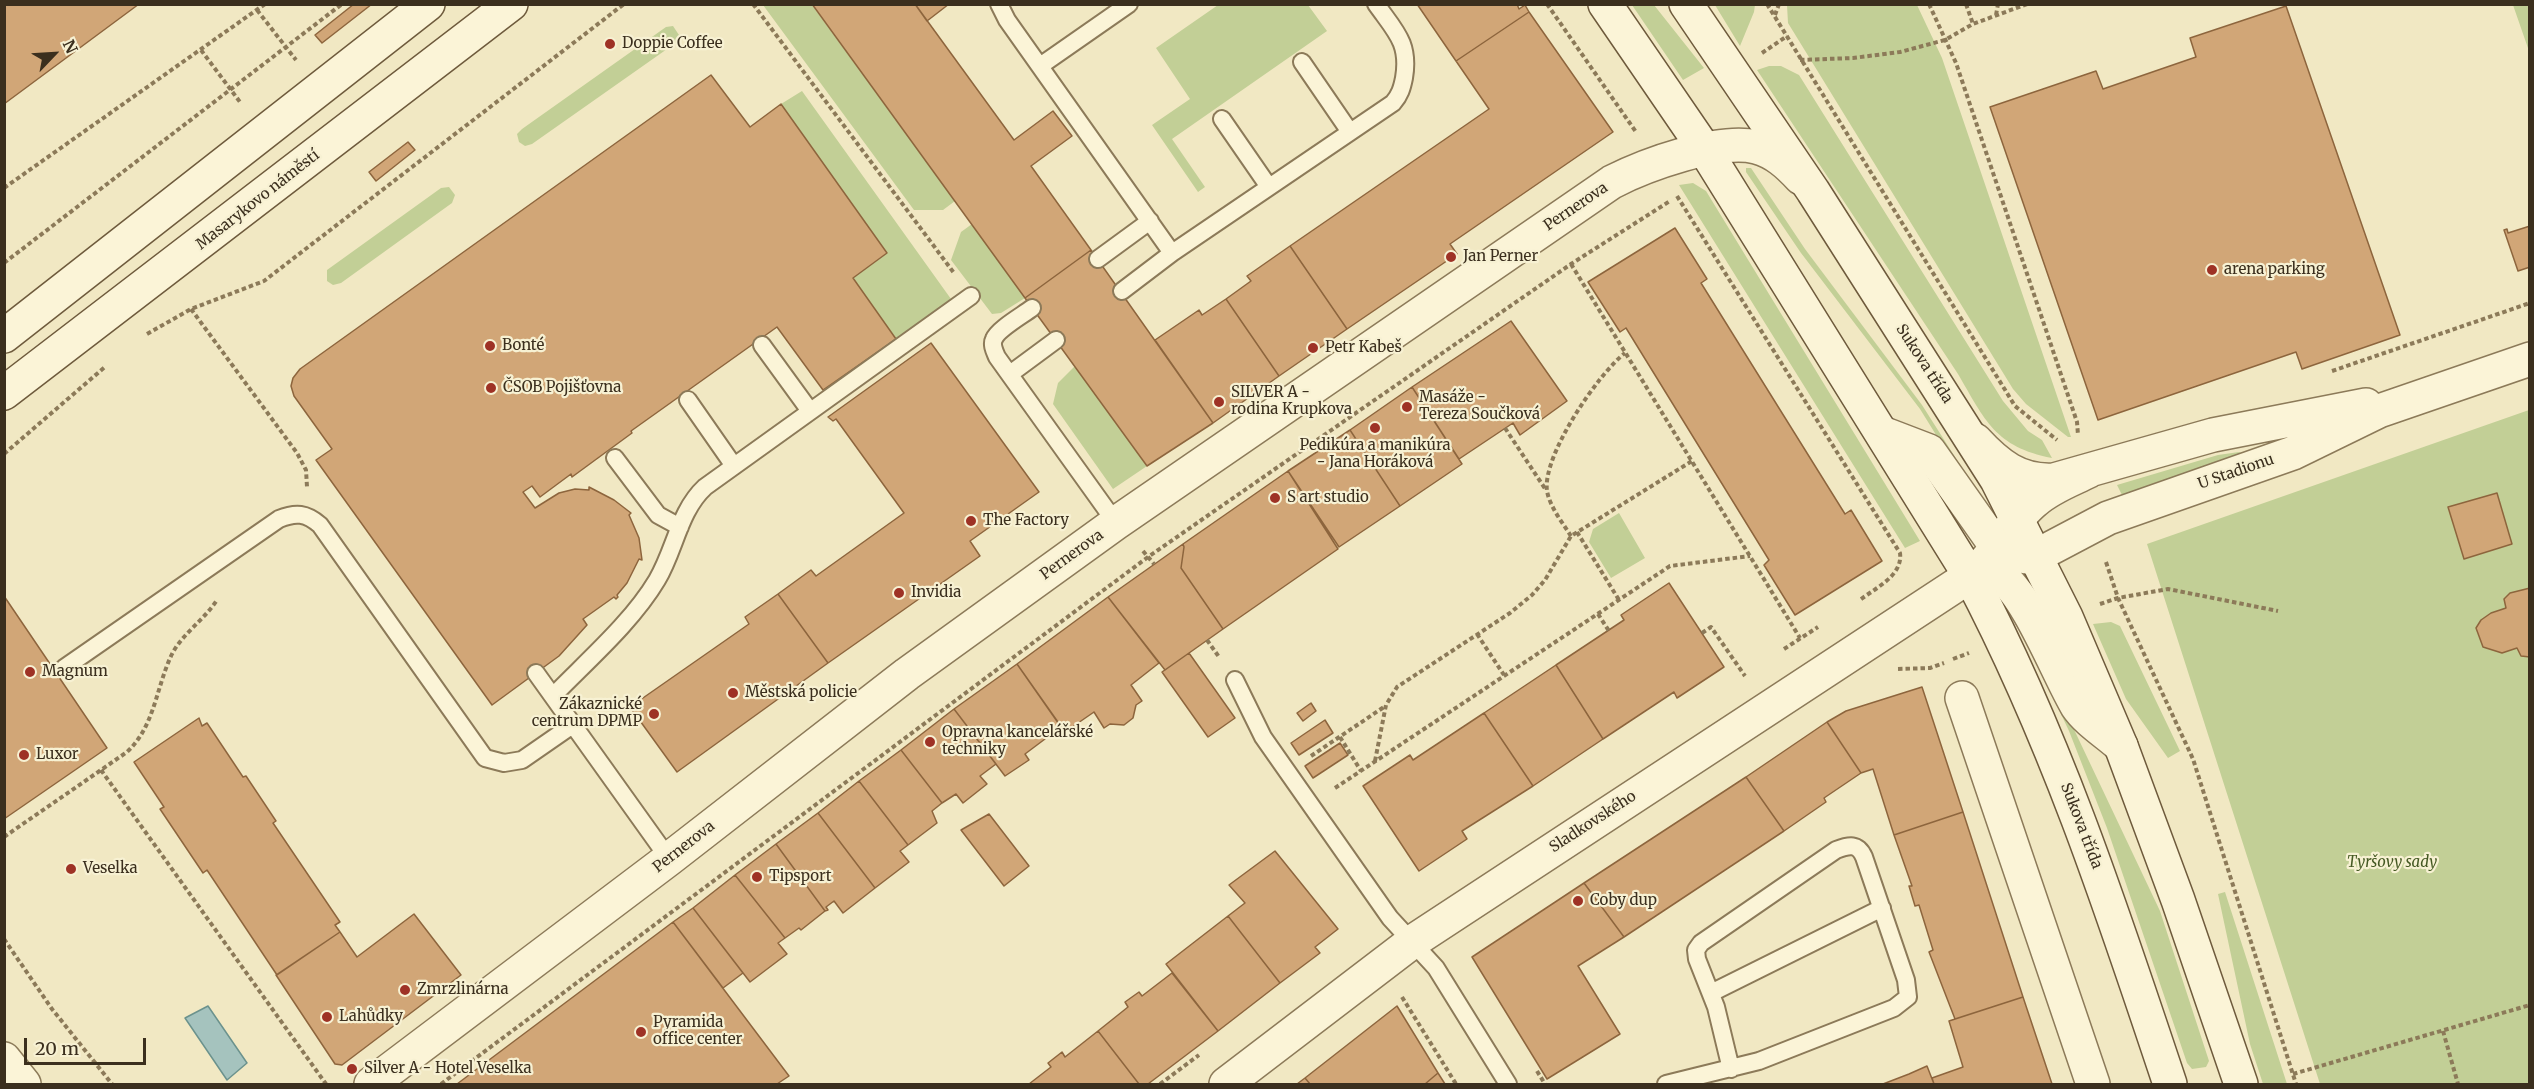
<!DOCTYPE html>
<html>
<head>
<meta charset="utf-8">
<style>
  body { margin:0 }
  #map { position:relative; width:2534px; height:1089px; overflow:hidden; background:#f1e8c3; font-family:Merriweather,serif }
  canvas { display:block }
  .frame { position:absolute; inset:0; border:6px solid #3b2f1e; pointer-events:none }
  .north { position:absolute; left:24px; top:24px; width:60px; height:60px; -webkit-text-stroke:4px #f7f1d3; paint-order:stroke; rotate:65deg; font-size:16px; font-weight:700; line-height:24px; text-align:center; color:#3b2f1e }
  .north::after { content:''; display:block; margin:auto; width:21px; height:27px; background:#3b2f1e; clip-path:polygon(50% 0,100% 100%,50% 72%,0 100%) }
  .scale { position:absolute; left:24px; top:1038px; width:122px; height:27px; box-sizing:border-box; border:3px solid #3b2f1e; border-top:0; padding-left:8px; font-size:18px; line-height:21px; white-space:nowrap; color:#3b2f1e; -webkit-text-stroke:4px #f7f1d3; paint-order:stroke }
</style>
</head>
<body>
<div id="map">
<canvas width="2534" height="1089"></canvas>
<div class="frame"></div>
<div class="north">N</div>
<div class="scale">20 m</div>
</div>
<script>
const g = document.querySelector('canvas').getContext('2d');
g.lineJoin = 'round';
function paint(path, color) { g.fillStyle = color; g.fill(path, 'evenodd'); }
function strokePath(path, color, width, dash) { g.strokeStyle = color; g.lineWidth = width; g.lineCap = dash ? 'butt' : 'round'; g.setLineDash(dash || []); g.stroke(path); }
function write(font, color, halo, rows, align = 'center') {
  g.font = font + ' Merriweather,serif'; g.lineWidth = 4.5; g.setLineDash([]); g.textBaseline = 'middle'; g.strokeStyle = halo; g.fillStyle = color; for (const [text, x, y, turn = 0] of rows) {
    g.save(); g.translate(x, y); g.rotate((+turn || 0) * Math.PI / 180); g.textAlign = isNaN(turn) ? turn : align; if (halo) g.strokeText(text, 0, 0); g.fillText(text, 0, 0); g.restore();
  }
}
paint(new Path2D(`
  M763 5H812L955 201 943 210H914Z
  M1218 5H1308L1327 31 1172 139 1205 187 1198 192 1152 125 1190 99 1156 48Z
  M1632 5H1654L1704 68 1683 80Z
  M1715 5H1755L1754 12 1740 46Z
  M1787 5H1917L1942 58 2071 437H2068L2026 404 2013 389 1788 23Z
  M2513 5H2529V51Z
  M673 26 679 35 677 42 532 144 525 146 519 142 517 134 522 129 666 27Z
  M1769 66H1781L1799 75 2003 401 2028 431 2042 440 2052 458C1995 447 1985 420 1958 374L1757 70Z
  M802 91 951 299 896 339 853 278 887 253 781 104Z
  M1746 168H1751L1805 249 1922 405 1969 479 1964 480 1920 409 1801 253 1746 172Z
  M1693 183 1706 191 1920 541 1905 548 1679 185Z
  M449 187 455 195 452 203 341 283 333 285 327 281V270L441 188Z
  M972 224 1025 298 1001 313 992 314 951 260 961 232Z
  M1075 366 1147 466 1113 489 1053 404 1058 383Z
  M2529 410V1084H2320L2147 544Z
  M2239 452 2251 458 2125 501 2117 485 2218 455Z
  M1619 513 1645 558 1611 578 1589 542 1593 529Z
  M2111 622 2120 626 2180 751 2168 758 2126 699 2093 624Z
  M2034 645 2160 911 2209 1061 2206 1067 2192 1069 2187 1063 2107 828 2069 731 2030 648Z
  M2225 892 2287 1084H2263L2250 1044 2218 894Z`), '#c2cf96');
const water = new Path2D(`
  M208 1006 247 1063 227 1080 185 1018Z`);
paint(water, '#a5c3be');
strokePath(water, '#6b928d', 1.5);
const building = new Path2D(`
  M4 4H139L4 104Z
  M354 4H372L322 43 315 35Z
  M812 4H915L1014 140 1053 111 1072 136 1031 166 1091 250 1025 298Z
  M915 4H949L927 21Z
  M1417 4H1517L1519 9 1525 5 1529 12 1456 61Z
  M2286 6 2400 335 2302 369 2296 352 2098 420 1990 107 2096 71 2103 89 2196 57 2190 38Z
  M1529 12 1613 132 1450 244 1457 254 1347 329 1290 246 1489 109 1456 61Z
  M711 75 750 127 781 104 887 253 853 278 896 339 823 390 777 327 631 431 632 433 572 477 571 474 540 497 532 486 523 492 535 508 559 493 575 489 589 490V487L614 500 631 513 629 515 639 538 642 560 639 559 627 583 617 595 618 597 616 599 614 597 583 619 587 625 559 656 492 705 316 460 332 449 294 396 291 386 293 378 300 369Z
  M408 142 415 150 376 181 369 172Z
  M2530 226V267L2518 271 2504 230 2507 229 2508 233Z
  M1675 228 1707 279 1701 283 1845 514 1851 510 1882 561 1795 615 1764 565 1769 560 1626 328 1620 332 1588 282Z
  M1290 246 1347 329 1279 376 1226 299 1251 281 1247 276Z
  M1091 250 1213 423 1147 466 1025 298Z
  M1226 299 1279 376 1213 423 1155 340 1199 310 1202 315Z
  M1511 321 1567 401 1520 435 1513 423 1459 459 1412 387Z
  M931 343 1039 492 970 541 980 556 828 663 778 594 811 570 816 576 904 513 836 419 833 421 828 417Z
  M1412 387 1462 464 1400 506 1350 430Z
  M1350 430 1400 506 1339 547 1288 471Z
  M1288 471 1338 549 1223 629 1181 568 1184 547 1183 544Z
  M2497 493 2512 544 2464 559 2448 507Z
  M1183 544 1184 547 1181 568 1223 629 1165 670 1108 597Z
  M1669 583 1724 667 1677 698 1674 692 1603 739 1556 665 1624 620 1621 615Z
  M2530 588V657L2521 656 2517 648 2502 653 2483 647 2476 628 2481 620 2491 613 2506 608 2504 599 2510 593Z
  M778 594 828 663 677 772 630 707 749 624 745 617Z
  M4 596 107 748 4 819Z
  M1108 597 1159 663 1131 685 1142 701 1136 705 1133 718 1124 725 1110 724 1104 728 1094 712 1065 732 1017 664Z
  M1189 653 1235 718 1208 737 1162 672Z
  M1017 664 1061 727 1025 754 1029 760 1005 776 954 709Z
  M1556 665 1603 739 1533 786 1484 713Z
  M1922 687 1963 812 1894 835 1873 769 1861 773 1827 722 1846 711Z
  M1311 703 1316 711 1303 721 1297 713Z
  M954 709 996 764 980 776 987 784 963 803 956 794 942 803 901 750Z
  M1484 713 1533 786 1462 831 1467 839 1419 871 1363 786 1410 755 1413 760Z
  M199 718 202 726 207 723 243 777 246 776 276 821 273 823 340 922 335 925 340 932 277 975 207 870 203 873 160 809 164 807 134 762Z
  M1325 720 1333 733 1299 755 1291 743Z
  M1827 722 1861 773 1824 798 1826 802 1784 831 1746 777Z
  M1340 743 1348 755 1313 778 1305 766Z
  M901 750 942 803 932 811 937 823 908 845 859 781Z
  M1746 777 1784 831 1624 937 1584 883Z
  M859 781 908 845 900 851 909 862 875 888 818 813Z
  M1963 812 2023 997 1955 1019 1929 952 1933 950 1919 905 1915 906 1909 886H1912L1894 835Z
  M818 813 875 888 843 913 834 901 826 907 828 910 825 911 776 844Z
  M989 814 1029 866 1004 886 961 830Z
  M776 844 825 911 801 930 799 928 785 938 735 875Z
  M1275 851 1338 929 1315 947 1320 953 1280 983 1228 916 1245 903 1229 885Z
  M735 875 785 938 778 943 787 954 750 982 693 908Z
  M1584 883 1624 937 1578 966 1620 1034 1547 1079 1472 957Z
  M693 908 743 973 723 988 673 922Z
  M414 914 461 975 342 1065 335 1064 276 975 340 932 357 957Z
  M1228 916 1280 983 1218 1031 1166 964Z
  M673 922 789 1076 777 1084H457Z
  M1172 973 1218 1031 1148 1084H1139L1098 1031 1128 1007 1125 1002 1139 992 1142 996Z
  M2023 997 2052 1084H1934L1932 1078 1963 1067 1949 1021Z
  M1397 1006 1438 1073 1425 1084H1310L1305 1078Z
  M1098 1031 1139 1084H1029L1051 1067 1048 1063 1062 1052 1065 1057Z
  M1927 1066 1934 1084H1883L1909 1074Z
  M1438 1073 1445 1084H1425Z
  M1305 1078 1310 1084H1297Z`);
paint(building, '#d1a677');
strokePath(building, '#8d653d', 1.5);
const lane = new Path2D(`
  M999 4 1007 20 1172 253 1393 103C1400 95 1402 88 1404 78 1410 43 1395 31 1376 4
  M1302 62 1350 132
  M1040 66 1129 4
  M1222 119 1269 187
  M1098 259 1150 221
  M1122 291 1172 253
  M1032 308C1023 315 998 329 994 339 991 345 995 352 997 357L1116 523
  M762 345 810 411
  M1010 374 1056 340
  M688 400 734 466
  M615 458 658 515 680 527
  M64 668 279 519C296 512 306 513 320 525L485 758 504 763 522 760 574 724
  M536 673 669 859
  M1235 680 1263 737 1390 918 1436 968 1508 1084
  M553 696C588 660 632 622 657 580 675 550 679 511 705 487L971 296
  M1711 993 1882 908
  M1666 1084 1759 1061 1894 1008 1908 997 1906 980 1864 857C1858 843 1849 845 1836 850L1701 943 1696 950 1697 959 1716 1007 1731 1069`);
const street = new Path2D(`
  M1882 433 1929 451 1991 539 2009 553 2026 557 2036 556 2108 518 2293 453 2379 411 2530 359
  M1975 440C1998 465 2019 482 2054 480L2213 435 2366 405
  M1970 576C1981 571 1990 569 2000 576 2028 595 2058 674 2077 706 2087 721 2108 734 2121 746
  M1962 698 2093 1084
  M4 1059 24 1084
  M371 1084 669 859 907 674 1116 523 1612 182C1645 165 1719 138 1756 147 1775 152 1788 164 1801 178
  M1226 1084 1412 942 1970 576C1997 555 2009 522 2035 501 2051 487 2071 480 2089 471`);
const secondary = new Path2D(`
  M1605 4 1705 150 1970 576C2056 739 2112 910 2170 1084
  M1686 4 1813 191 1997 480 2066 617 2121 746 2178 900 2241 1084
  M4 336 428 4
  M4 393 511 4`);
strokePath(lane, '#8c7a59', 20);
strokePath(street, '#8c7a59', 36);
strokePath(secondary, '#6e5a3c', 36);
strokePath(new Path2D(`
  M753 4 954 273
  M1547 4 1636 132
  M1767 4 2015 406 2057 440
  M1929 4 1956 63 2077 422 2078 435
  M1966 4 1973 24
  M257 10 296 60
  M1775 15 1779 4
  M1996 15 1998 4
  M201 50 240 102
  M1762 53 1787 36
  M1800 60 1853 58 1900 52 1945 40 1973 24 2027 4
  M4 188 265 4
  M1677 196 1900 553C1903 576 1875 588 1860 600
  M4 263 342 4
  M1571 264 1800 638
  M191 309 297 453 306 470 307 487
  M147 334 191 309 264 281 624 4
  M2332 371 2530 303
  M1505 428 1546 490
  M4 454 106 366
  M1577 532 1619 600
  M1571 536C1562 522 1550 507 1547 491 1542 456 1598 374 1625 353
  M1143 551 1154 564
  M2106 562 2118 598 2193 759 2296 1084
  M2100 604 2118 598 2168 589 2278 611
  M1598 614 1609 631
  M1702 633 1711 627 1745 676
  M1477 634 1504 675
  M1207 640 1219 657
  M1784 649 1818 627
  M1953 659 1969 653
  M1898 669 1930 668 1944 663
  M1340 737 1361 771
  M1311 756 1384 707
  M1375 761 1386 705 1397 687 1510 613 1532 595 1545 580 1571 536 1692 461
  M101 770 326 1084
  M1335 788 1670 566 1750 556
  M4 837 127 752C155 726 156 687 172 654 183 633 204 620 217 600
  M4 939 52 1009 112 1084
  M1402 997 1456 1084
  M2443 1031 2458 1084
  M1537 1071 1545 1084
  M2293 1074 2530 1005
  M441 1084 1148 557 1571 264 1670 201
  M1160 1084 1199 1055`), '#8c7a59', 4, [4.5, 3]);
strokePath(lane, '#fbf4d7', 16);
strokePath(street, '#fbf4d7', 33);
strokePath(secondary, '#fbf4d7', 33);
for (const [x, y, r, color] of [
  [610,44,6,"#9e3225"],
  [1451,257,6,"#9e3225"],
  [2212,270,6,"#9e3225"],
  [490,346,6,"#9e3225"],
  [1313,348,6,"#9e3225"],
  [491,388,6,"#9e3225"],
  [1219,402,6,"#9e3225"],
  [1407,407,6,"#9e3225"],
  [1375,428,6,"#9e3225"],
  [1275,498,6,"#9e3225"],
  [971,521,6,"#9e3225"],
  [899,593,6,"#9e3225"],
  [30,672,6,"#9e3225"],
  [733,693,6,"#9e3225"],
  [654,714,6,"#9e3225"],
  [930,742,6,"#9e3225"],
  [24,755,6,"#9e3225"],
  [71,869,6,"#9e3225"],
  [757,877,6,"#9e3225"],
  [1578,901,6,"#9e3225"],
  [405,990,6,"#9e3225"],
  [327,1017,6,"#9e3225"],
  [641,1032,6,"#9e3225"],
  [352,1069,6,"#9e3225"]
]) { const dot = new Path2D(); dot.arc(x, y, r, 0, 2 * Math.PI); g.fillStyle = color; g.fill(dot); strokePath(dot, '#f7f1d3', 2); }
write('15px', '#3b2f1e', '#f7f1d3', [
  ["Doppie Coffee",622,44],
  ["Jan Perner",1463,257],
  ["arena parking",2224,270],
  ["Bonté",502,346],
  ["Petr Kabeš",1325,348],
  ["ČSOB Pojišťovna",503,388],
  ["SILVER A -",1231,393],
  ["rodina Krupkova",1231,410],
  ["Masáže -",1419,398],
  ["Tereza Součková",1419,415],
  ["Pedikúra a manikúra",1375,446,"center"],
  ["- Jana Horáková",1375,463,"center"],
  ["S art studio",1287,498],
  ["The Factory",983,521],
  ["Invidia",911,593],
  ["Magnum",42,672],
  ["Městská policie",745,693],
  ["Zákaznické",642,705,"right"],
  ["centrum DPMP",642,722,"right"],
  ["Opravna kancelářské",942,733],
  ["techniky",942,750],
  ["Luxor",36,755],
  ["Veselka",83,869],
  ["Tipsport",769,877],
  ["Coby dup",1590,901],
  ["Zmrzlinárna",417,990],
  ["Lahůdky",339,1017],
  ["Pyramida",653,1023],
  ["office center",653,1040],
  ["Silver A - Hotel Veselka",364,1069]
], 'left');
write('15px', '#3b2f1e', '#f7f1d3', [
  ["Masarykovo náměstí",258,200,-38],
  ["Pernerova",1576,207,-34],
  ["Sukova třída",1924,364,57],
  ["U Stadionu",2236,472,-19],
  ["Pernerova",1072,555,-36],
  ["Sladkovského",1593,822,-33],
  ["Sukova třída",2081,826,69],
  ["Pernerova",684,847,-38]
]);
write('italic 15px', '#455923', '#f7f1d3', [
  ["Tyršovy sady",2392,863]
]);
</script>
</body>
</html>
